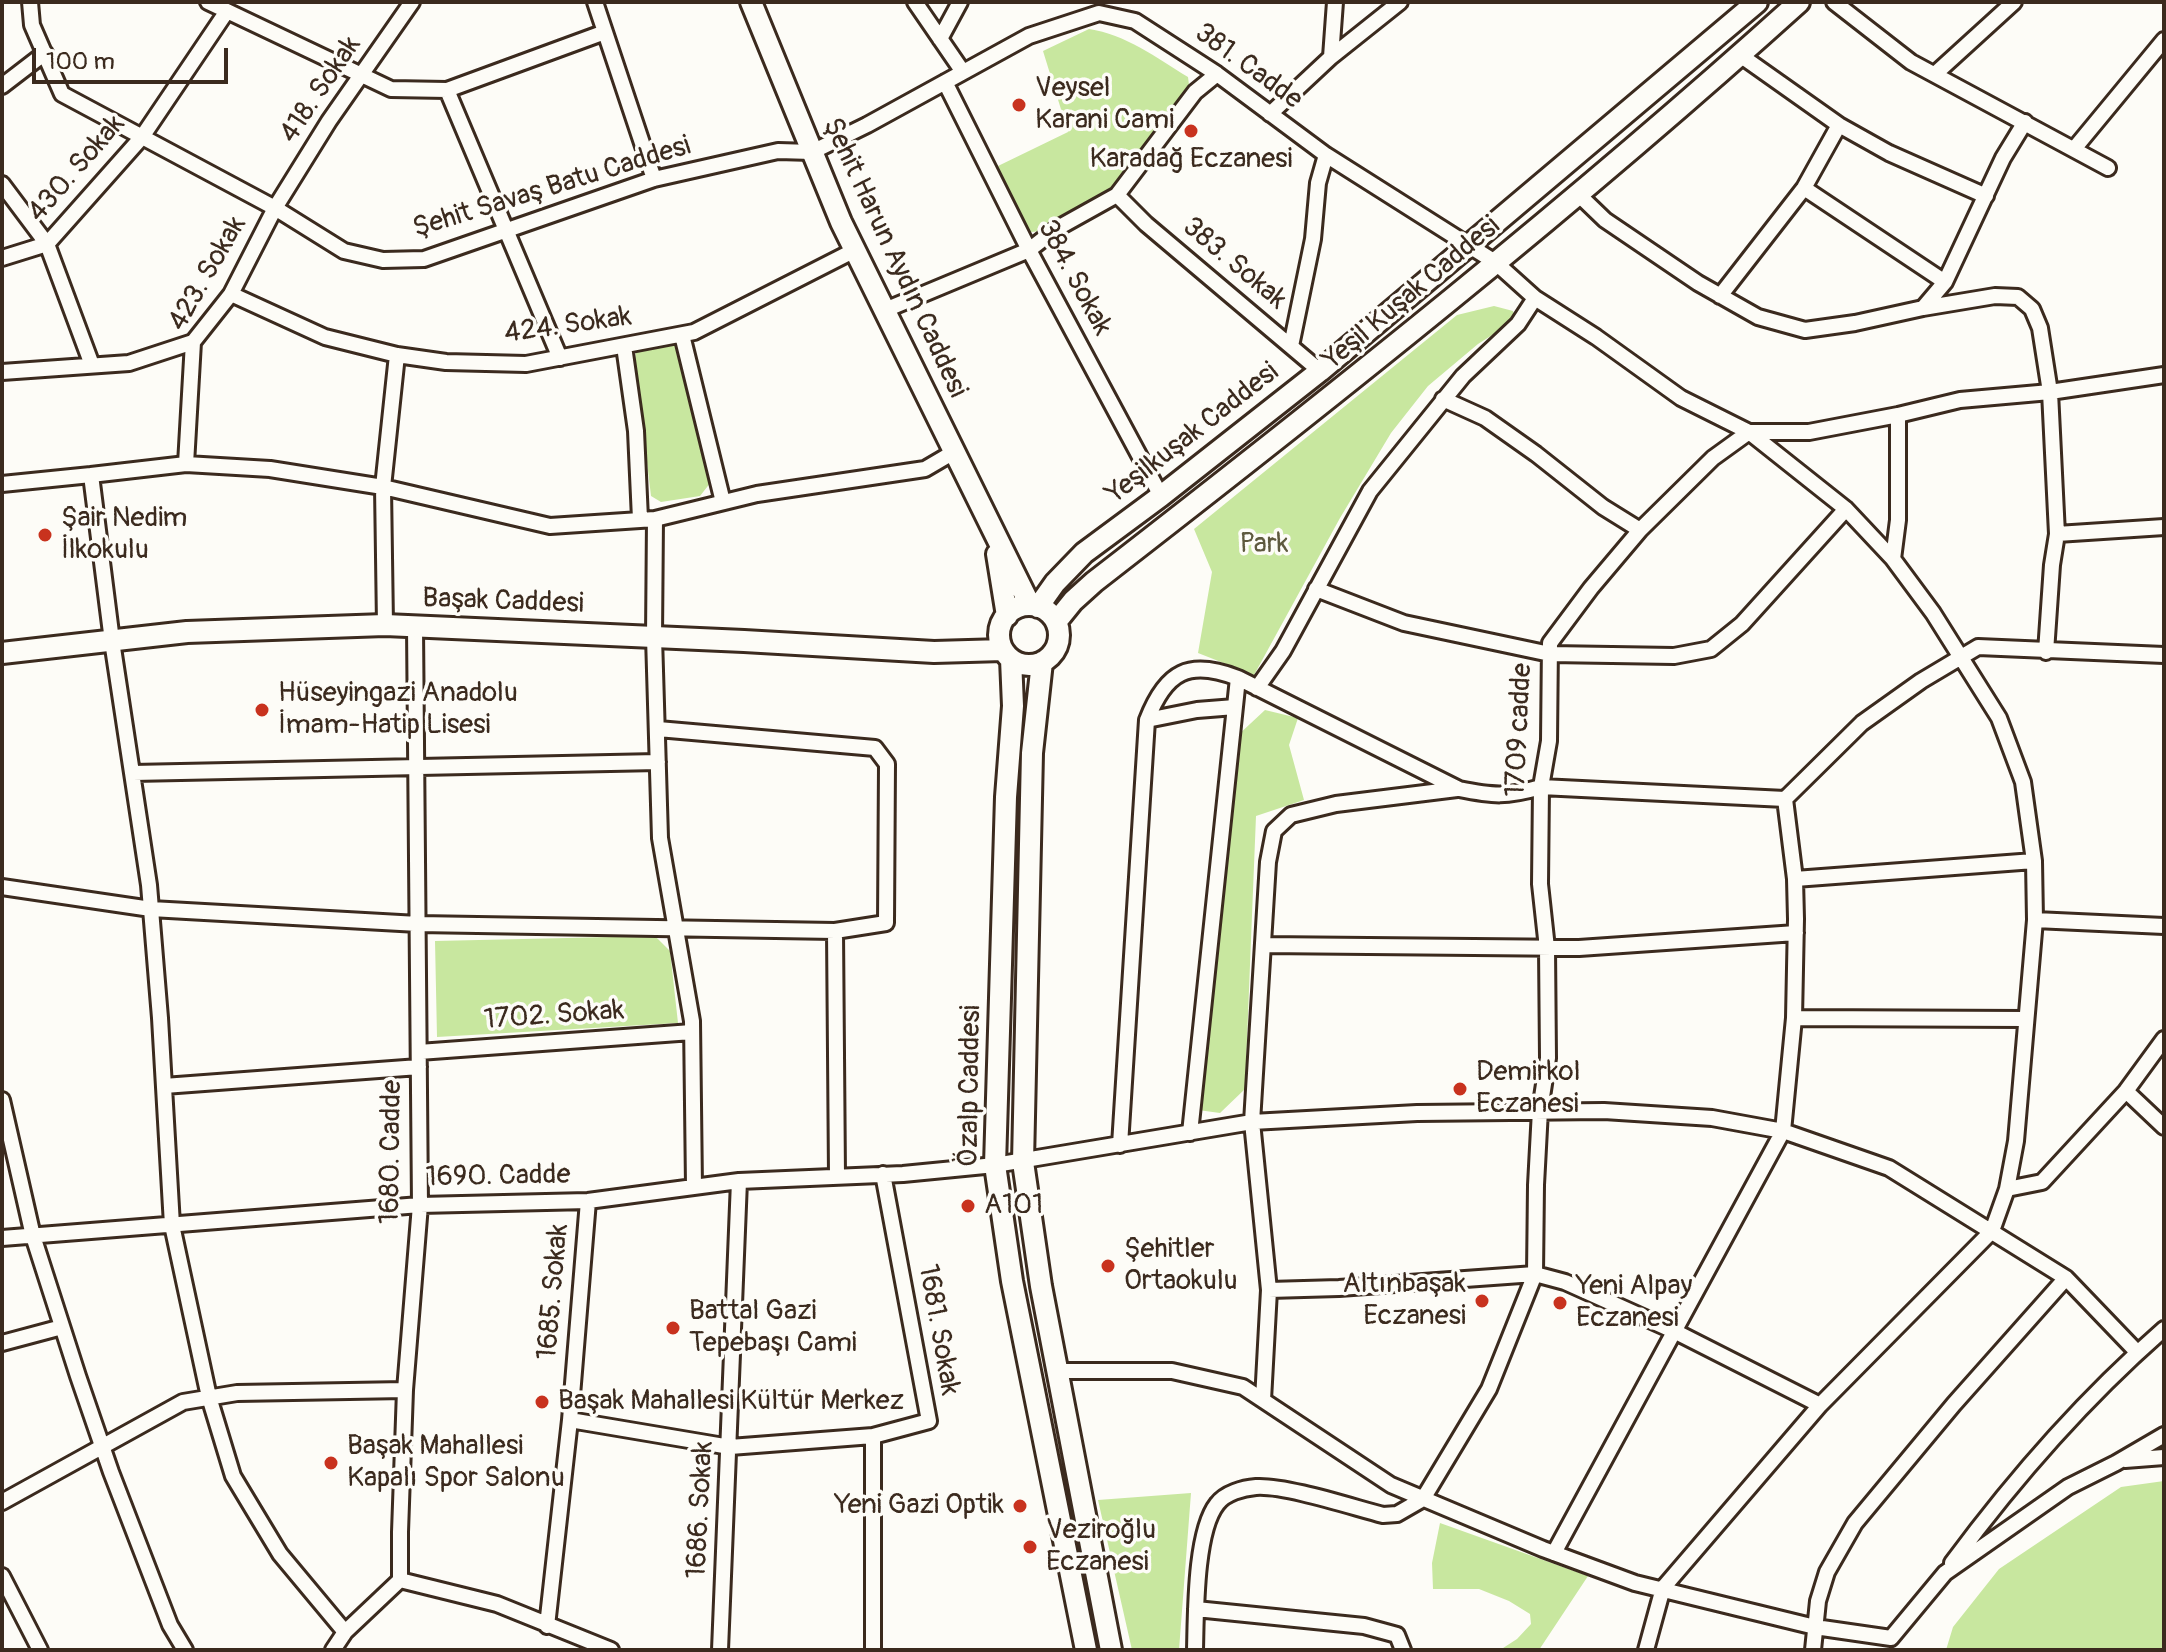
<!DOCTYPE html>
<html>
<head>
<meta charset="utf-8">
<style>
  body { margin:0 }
  #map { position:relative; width:2166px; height:1652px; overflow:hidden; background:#fdfcf7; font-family:Pangolin,sans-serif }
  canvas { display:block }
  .frame { position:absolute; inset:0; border:4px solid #3b2a1e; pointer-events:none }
  .scale { position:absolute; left:32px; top:48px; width:196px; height:36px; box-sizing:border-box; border:4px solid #3b2a1e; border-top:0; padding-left:10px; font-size:24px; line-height:28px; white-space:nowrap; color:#3b2a1e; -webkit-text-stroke:6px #fdfcf7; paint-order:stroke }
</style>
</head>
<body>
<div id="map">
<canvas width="2166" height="1652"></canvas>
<div class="frame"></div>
<div class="scale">100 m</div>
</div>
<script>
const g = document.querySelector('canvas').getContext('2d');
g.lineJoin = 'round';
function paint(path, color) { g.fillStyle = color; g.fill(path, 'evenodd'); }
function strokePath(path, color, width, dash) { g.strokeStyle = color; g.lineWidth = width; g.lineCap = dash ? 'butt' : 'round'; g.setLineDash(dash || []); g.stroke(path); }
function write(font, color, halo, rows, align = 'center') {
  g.font = font + ' Pangolin,sans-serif'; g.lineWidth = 7; g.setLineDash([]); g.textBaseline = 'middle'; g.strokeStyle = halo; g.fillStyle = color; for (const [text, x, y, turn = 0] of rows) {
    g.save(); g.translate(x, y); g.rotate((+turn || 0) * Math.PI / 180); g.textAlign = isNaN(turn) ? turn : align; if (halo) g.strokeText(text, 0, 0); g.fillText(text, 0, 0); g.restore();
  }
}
paint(new Path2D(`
  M1089 29C1125 34 1157 58 1188 77L1189 85 1115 187 1042 231 1031 232 1025 228 998 166 1068 132 1043 51Z
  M1494 306 1513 311 1516 320 1478 344 1428 386 1391 433 1340 518 1254 675 1198 653 1212 572 1194 529 1457 315Z
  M666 341 673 342 679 351 711 482 700 496 661 502 651 496 635 360 636 351Z
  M1265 710 1298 718 1289 745 1304 800 1256 816 1245 1089 1220 1113 1198 1110 1236 737Z
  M655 936 670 951 678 1023 437 1037 435 941Z
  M2164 1481V1650H1946L1953 1627 1999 1569 2121 1487Z
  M1191 1493 1179 1650H1132L1098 1500Z
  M1440 1523 1588 1576 1539 1650H1500L1517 1639 1531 1624 1530 1614 1509 1601 1479 1589H1433L1432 1563Z`), '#c8e79f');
const minor = new Path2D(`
  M30 2 32 25 62 94 275 208 344 251 383 260 424 259 654 179 778 151 812 152 867 125 1029 36 1099 13 1135 21 1183 52 1217 74 1326 155 1495 262 1535 298 1596 337 1681 398 1749 432H1809L1898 415 1960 400 2050 392 2164 375
  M208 2 391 89 447 90 605 32
  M595 2 654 179
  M915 2 963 72
  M1834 2 1911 62 2108 168
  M940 39 960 2
  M1740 55 1839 125 1889 153 1986 196
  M1331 57 1400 2
  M1935 74 2014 2
  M945 82 1029 250 1161 496
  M2 86 45 53
  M447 90 560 358
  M1270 114 1331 57 1335 2
  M2074 149 2164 40
  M2 184 47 244 92 365
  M1804 188 1945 282
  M1577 193 1605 220 1698 283 1758 317 1805 330 1855 323 1923 308 1995 296 2018 297 2032 309 2040 328 2050 392 2057 534 2164 527
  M1117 195 1146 224 1320 371
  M2 258 47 244 142 137 227 11
  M231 294 325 337 397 355 446 362 526 364 694 332 855 250
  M1720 296 1804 188 1839 125
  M1923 308 1945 282 2003 158 2025 122
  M885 310 1029 250 1056 229 1117 195 1195 92 1217 74
  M682 335 723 502
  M624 346 636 431 640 519
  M1291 346 1313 239 1318 183 1326 155
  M2 372 129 363 193 342
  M1443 399 1485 418 1536 454 1603 507 1640 530
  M186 464 193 342 231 294 275 208 329 121 412 2
  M91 475 186 464 270 469 383 487 550 526 655 519
  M2 484 91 475 112 641 149 885 160 1018 172 1225 209 1397 233 1476 280 1554 345 1632
  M1893 559 1898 520V415
  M1316 589 1404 623 1550 654 1674 656 1711 649 1742 624 1846 509
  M385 625 383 487 397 355
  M2046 652 2052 565 2057 534
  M1257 688 1283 651 1370 491 1463 376 1518 324 1535 298
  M1147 720 1197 710 1235 707
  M133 773 658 762
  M1795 879 2034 861
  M2 887 151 909 418 924 835 931 886 923 887 764 875 748 658 729
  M2035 920 2164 926
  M835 931 837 1176
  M1263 945 1579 948 1796 933
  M1794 1018 2025 1019
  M419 1052 692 1032
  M164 1086 419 1067
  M2126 1091 2164 1127
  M2 1100 33 1236 78 1376 111 1472 170 1625 185 1650
  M1190 1133 1238 678
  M1120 1145 1147 720C1166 671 1189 659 1238 678L1459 789C1494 796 1506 797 1541 787L1785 799
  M694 1187 692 1021 660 838 654 637 655 519 757 494 925 469 954 452
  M2007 1189 2042 1182 2126 1091 2164 1039
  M2 1238 420 1205 588 1201 739 1181 903 1174 995 1165 1252 1122 1417 1113 1604 1111 1712 1118 1783 1131 1889 1168 2066 1278 2137 1352
  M1269 1290 1339 1288 1535 1274 1565 1282 1674 1331 1820 1405
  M2 1343 62 1327
  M1058 1371H1172L1243 1387 1391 1485 1543 1549 1635 1583 1815 1627 1891 1638 1945 1573 2068 1487 2116 1463 2164 1435
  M1263 1400 1269 1290 1252 1122 1268 862 1274 831 1291 815 1336 804 1457 789
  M570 1420 730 1447 873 1436 929 1421 883 1174
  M2125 1460 2164 1457
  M2 1502 183 1402 237 1393 405 1390
  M1554 1553 1783 1131 1794 1018 1796 919 1795 879 1785 799 1862 723 1921 681 1978 647 2164 655
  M1952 1563C2014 1479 2085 1398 2164 1329
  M2 1576 40 1650
  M400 1580 497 1604 611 1650
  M1196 1609 1364 1626 1397 1635 1403 1650
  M547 1626 570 1420 588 1201
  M333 1650 345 1632 400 1580V1532L405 1390 420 1205 415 627
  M720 1650 739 1181
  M873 1650V1436
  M1195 1650C1196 1614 1195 1532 1217 1504 1225 1493 1243 1488 1256 1487 1285 1485 1352 1507 1383 1515L1397 1514 1423 1499 1489 1389 1535 1274 1536 1185 1540 1110 1548 1058 1547 948 1540 884 1541 787 1549 741 1550 643 1591 588 1640 530 1713 458 1749 432 1846 509 1893 559 1933 613 1999 718 2023 782 2034 861 2035 920 2016 1141 2007 1189 1992 1231 1820 1405 1663 1588 1646 1650
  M1813 1650 1818 1601 1827 1572 1855 1523 1954 1404 2066 1278`);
const secondary = new Path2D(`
  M751 2 841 222 1030 605
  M997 554 1007 616
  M999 635a30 30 0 1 1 60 0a30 30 0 1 1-60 0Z
  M1038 607 1055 583 1084 553 1161 496 1320 371 1757 2
  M1056 622 1073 601 1094 582C1334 396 1573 206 1799 2
  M2 653 187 632 385 625 744 641 934 652 1003 650
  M1011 659 1013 706 1006 797 995 1165 1012 1281 1086 1650
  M1042 662 1032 753 1023 1162 1041 1286 1111 1650`);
strokePath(minor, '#3b2a1e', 20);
strokePath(secondary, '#3b2a1e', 26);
strokePath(minor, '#fdfcf7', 14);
strokePath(secondary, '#fdfcf7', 20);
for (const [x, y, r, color] of [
  [1019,105,8,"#c8321e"],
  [1191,131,8,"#c8321e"],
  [45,535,8,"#c8321e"],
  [262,710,8,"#c8321e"],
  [1460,1089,8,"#c8321e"],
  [968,1206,8,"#c8321e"],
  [1108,1266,8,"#c8321e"],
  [1482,1301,8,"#c8321e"],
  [1560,1303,8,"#c8321e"],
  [673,1328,8,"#c8321e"],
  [542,1402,8,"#c8321e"],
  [331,1463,8,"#c8321e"],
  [1020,1506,8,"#c8321e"],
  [1030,1547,8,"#c8321e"]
]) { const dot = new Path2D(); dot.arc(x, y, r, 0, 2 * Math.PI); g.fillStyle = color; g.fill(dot); strokePath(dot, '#fdfcf7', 3); }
write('28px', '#3b2a1e', '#fdfcf7', [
  ["381. Cadde",1248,67,36],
  ["418. Sokak",321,90,-56],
  ["430. Sokak",77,169,-49],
  ["Şehit Savaş Batu Caddesi",552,188,-17],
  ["Şehit Harun Aydın Caddesi",894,258,65],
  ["383. Sokak",1234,264,40],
  ["423. Sokak",208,274,-60],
  ["384. Sokak",1074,278,62],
  ["Yeşil Kuşak Caddesi",1412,294,-40],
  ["424. Sokak",568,326,-8],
  ["Yeşilkuşak Caddesi",1193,434,-38],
  ["Başak Caddesi",503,602,2],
  ["1709 cadde",1520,730,-87],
  ["1702. Sokak",554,1016,-4],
  ["Özalp Caddesi",971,1086,-89],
  ["1680. Cadde",392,1152,-89],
  ["1690. Cadde",498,1177,-1],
  ["1685. Sokak",554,1292,-85],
  ["1681. Sokak",938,1330,80],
  ["1686. Sokak",701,1510,-87]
]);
write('28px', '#3b2a1e', '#fdfcf7', [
  ["Veysel",1035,89],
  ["Karani Cami",1035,121],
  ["Karadağ Eczanesi",1191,160,"center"],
  ["Şair Nedim",61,519],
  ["İlkokulu",61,551],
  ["Hüseyingazi Anadolu",278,694],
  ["İmam-Hatip Lisesi",278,726],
  ["Demirkol",1476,1073],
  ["Eczanesi",1476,1105],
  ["A101",984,1206],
  ["Şehitler",1124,1250],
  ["Ortaokulu",1124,1282],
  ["Altınbaşak",1466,1285,"right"],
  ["Eczanesi",1466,1317,"right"],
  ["Yeni Alpay",1576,1287],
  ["Eczanesi",1576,1319],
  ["Battal Gazi",689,1312],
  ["Tepebaşı Cami",689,1344],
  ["Başak Mahallesi Kültür Merkez",558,1402],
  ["Başak Mahallesi",347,1447],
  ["Kapalı Spor Salonu",347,1479],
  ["Yeni Gazi Optik",1004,1506,"right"],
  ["Veziroğlu",1046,1531],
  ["Eczanesi",1046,1563]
], 'left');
write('28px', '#5e593e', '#fdfcf7', [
  ["Park",1264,545]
]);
</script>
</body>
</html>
